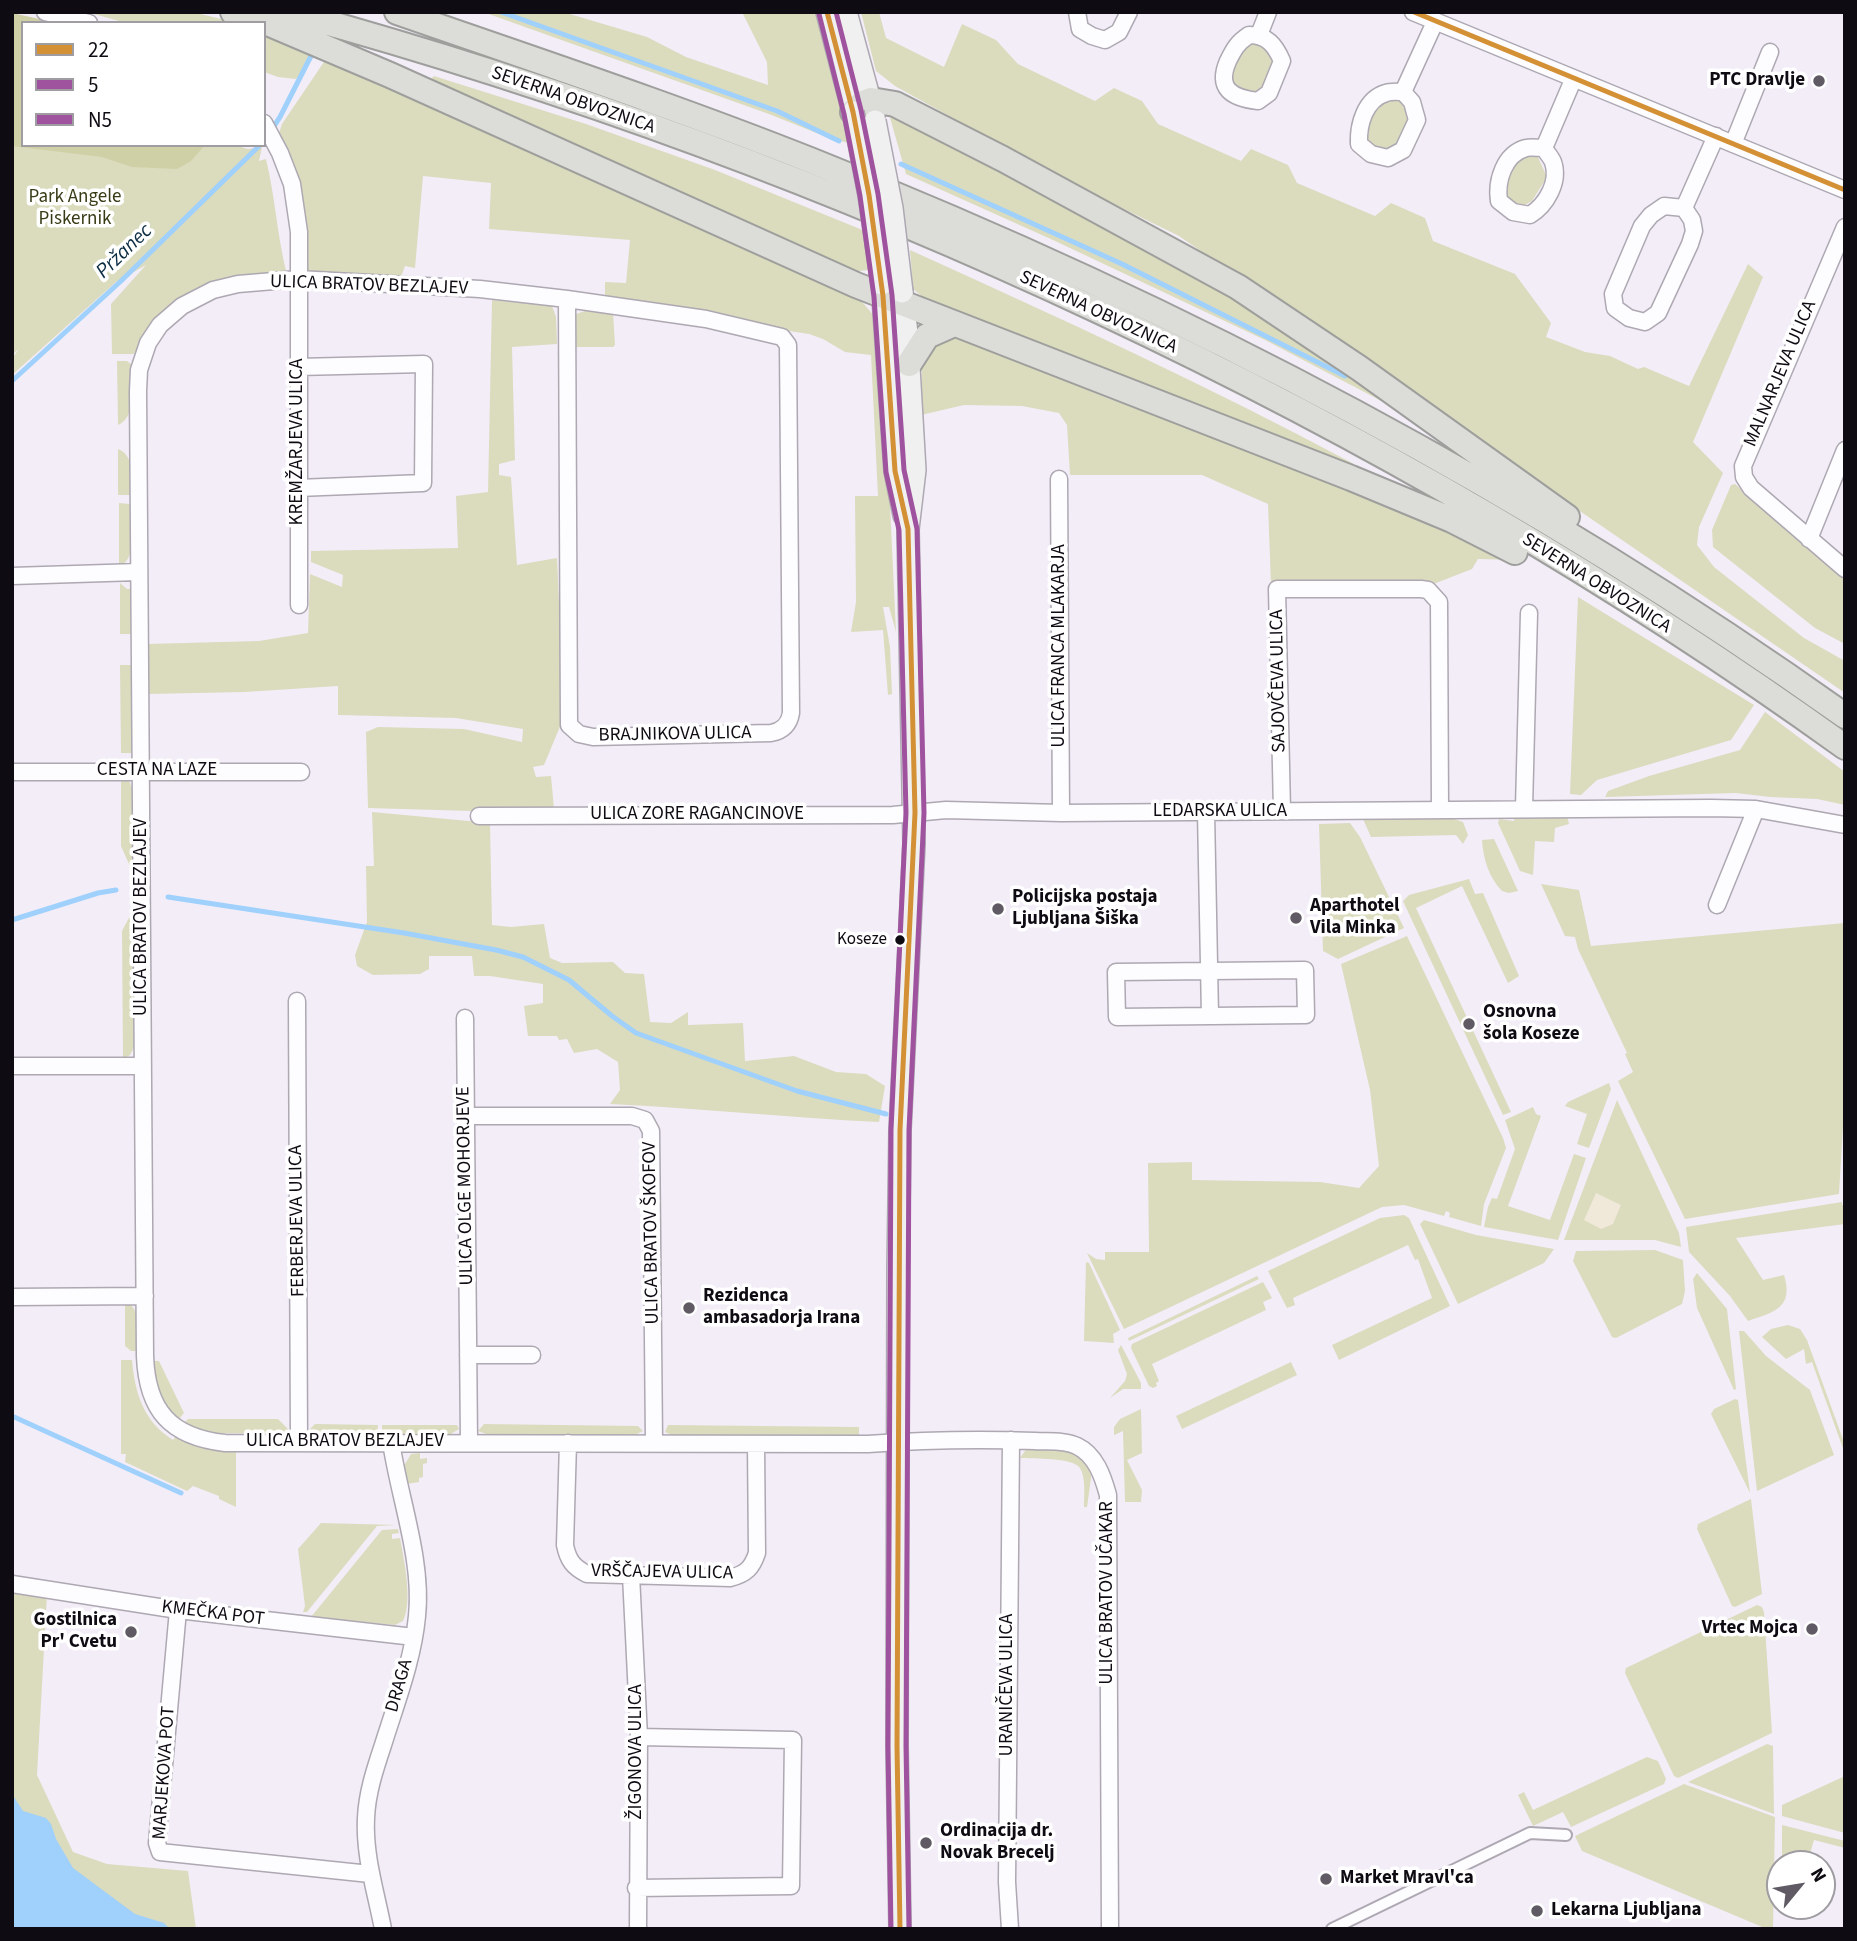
<!DOCTYPE html>
<html>
<head>
<meta charset="utf-8">
<style>
  body { margin:0 }
  #map { position:relative; width:1857px; height:1941px; overflow:hidden; background:#f3edf8; font-family:"Source Sans 3",sans-serif }
  canvas { display:block }
  .frame { position:absolute; inset:0; border:14px solid #0f0b13; pointer-events:none }
  .legend { position:absolute; left:21px; top:21px; width:245px; height:126px; box-sizing:border-box; background:#fff; border:2px solid #9f9da1; margin:0; padding:9px 12px; list-style:none; font-size:21px; color:#0f0b13 }
  .legend li { display:flex; align-items:center; gap:14px; height:35px }
  .legend b { width:35px; border:2px solid #9f9da1 }
  .north { position:absolute; left:1766px; top:1850px; width:70px; height:70px; box-sizing:border-box; background:#fff; border:2px solid #9f9da1; border-radius:50%; rotate:60deg; font-size:19px; font-weight:700; line-height:28px; text-align:center; color:#0f0b13 }
  .north::after { content:''; display:block; margin:auto; width:24px; height:32px; background:#5f5a63; clip-path:polygon(50% 0,100% 100%,50% 72%,0 100%) }
</style>
</head>
<body>
<div id="map">
<canvas width="1857" height="1941"></canvas>
<div class="frame"></div>
<ul class="legend">
<li><b style="height:9px;background:#d49034"></b>22</li>
<li><b style="height:9px;background:#9f539e"></b>5</li>
<li><b style="height:9px;background:#9f539e"></b>N5</li>
</ul>
<div class="north">N</div>
</div>
<script>
const g = document.querySelector('canvas').getContext('2d');
g.lineJoin = 'round';
function paint(path, color) { g.fillStyle = color; g.fill(path, 'evenodd'); }
function strokePath(path, color, width, dash) { g.strokeStyle = color; g.lineWidth = width; g.lineCap = dash ? 'butt' : 'round'; g.setLineDash(dash || []); g.stroke(path); }
function write(font, color, halo, rows, align = 'center') {
  g.font = font + ' "Source Sans 3",sans-serif'; g.lineWidth = 7; g.setLineDash([]); g.textBaseline = 'middle'; g.strokeStyle = halo; g.fillStyle = color; for (const [text, x, y, turn = 0] of rows) {
    g.save(); g.translate(x, y); g.rotate((+turn || 0) * Math.PI / 180); g.textAlign = isNaN(turn) ? turn : align; if (halo) g.strokeText(text, 0, 0); g.fillText(text, 0, 0); g.restore();
  }
}
paint(new Path2D(`
  M87 12H192L238 23H126Z
  M483 12H563L647 37 686 57 768 85 767 62 742 12H816L849 143 829 138 769 114Z
  M861 12H879L886 38 944 67 962 24 996 40 1018 64 1095 101 1114 88 1142 101 1158 124 1241 161 1251 149 1288 165 1297 183 1375 216 1391 203 1425 218 1433 241 1515 274 1551 323 1546 337 1585 352 1610 356 1638 369 1644 367 1689 386 1748 264 1763 277 1693 442 1723 473 1699 527 1697 545 1714 567 1804 638 1845 661V693L1179 236 1067 181 895 86 876 71Z
  M12 28 23 145H234L248 149 262 147 259 161 266 159C275 196 277 234 286 271L271 277 226 280 147 332 134 354H112L111 304 146 265 116 282 12 375V358L19 349 12 355Z
  M264 31 318 52 296 79 278 77 264 72Z
  M1263 40 1273 63 1260 95 1248 101 1227 83C1234 61 1235 41 1263 40Z
  M328 56 853 294 864 304 875 317 887 440 896 632 889 607H883L890 647 892 694 888 695 883 630 851 632 856 602 855 496H878L871 355 845 352 823 339 809 334 728 322 669 305 605 301V282L626 283 630 240 489 229 491 183 423 176 415 268 405 266 401 277 305 275 303 258 307 231 288 154 279 133 282 124Z
  M434 76 586 124 715 170 865 231 868 270 851 272 430 80Z
  M1400 99 1410 122 1396 146 1387 151 1372 146 1365 135C1373 114 1375 100 1400 99Z
  M889 114 937 135 1236 294 1412 417 1265 340 1053 240 906 174Z
  M1524 155H1537L1547 177 1532 201 1523 206 1509 201 1502 190 1512 164Z
  M910 250C1060 318 1209 386 1354 464L1352 467 934 306 913 289Z
  M492 300 552 306 556 317 557 344 512 347 515 460 499 464V475L511 477 517 565 557 558 564 717 544 765 533 767 536 777 551 776 554 809 507 807 472 811 368 808 366 732 378 727 464 729 522 742 523 729 456 718 338 715V686L245 692 148 694 147 644 259 641 308 633 310 574 342 587 343 575 311 562V551L458 548 456 496 488 492Z
  M585 311 613 313 615 345 613 347H574L576 314Z
  M943 336H957L1107 398 1412 512 1517 560 1478 559 1472 569 1431 585H1271L1268 504 1202 475H1070L1067 425 1059 413 1022 406 964 405 921 415 922 355Z
  M117 361H127L132 365C130 383 138 417 118 425Z
  M118 449C136 456 131 479 130 495H118Z
  M1735 484 1845 579V644L1815 628 1713 547 1712 530 1731 485Z
  M119 503 130 504C131 522 139 558 119 567Z
  M120 583 127 589H131L132 634H120Z
  M1578 597 1754 705 1731 740 1597 780 1581 795 1570 794Z
  M120 665H132V753H121Z
  M1765 712 1845 772V805L1817 799 1770 797 1736 793 1605 797 1608 791 1649 776 1740 750Z
  M121 776 129 781 133 790V873L121 846Z
  M372 812 490 823 492 925 511 927 544 924 550 958 562 963 613 962 625 973 644 974 650 1022 671 1023 688 1012V1025L743 1023 745 1061 794 1056 836 1072 866 1074 885 1086 879 1122C789 1118 700 1108 610 1104L620 1090 618 1062 597 1049 574 1053 567 1039 559 1040 557 1036H528L524 1006 543 1003V984L490 976H474L472 956H429V969L420 974 373 975 357 966 355 955 367 922 366 866H374Z
  M1567 816 1569 824 1555 828 1554 842 1535 841 1533 875 1520 871 1498 823 1499 819 1514 821V817Z
  M1363 819H1454L1463 822 1468 835 1463 844 1456 835 1371 837Z
  M1350 823 1360 837 1404 928 1338 959 1323 951 1319 824Z
  M1494 839 1518 891 1509 893 1502 891C1489 878 1483 858 1482 840Z
  M1469 879 1475 894 1483 893 1519 976 1508 983 1462 886 1416 908 1511 1112 1503 1115 1403 901 1409 895Z
  M1541 884 1579 890 1591 946 1845 923V1091L1839 1194 1685 1219 1618 1081 1633 1072 1625 1054 1627 1053 1578 949 1575 937 1565 936Z
  M131 914H134L135 1046 130 1055 123 1059 122 931Z
  M1407 936 1503 1138 1506 1148 1484 1204 1481 1226 1449 1217 1450 1213 1446 1211 1444 1216 1404 1205 1382 1207 1124 1329 1087 1253 1096 1259 1105 1260V1252H1149L1148 1163 1192 1162V1180L1320 1182 1359 1188 1379 1166 1370 1090 1341 964Z
  M1609 1083 1611 1089 1589 1148 1577 1144 1587 1114 1565 1106 1568 1102Z
  M1617 1100 1679 1233 1681 1247 1655 1240H1564Z
  M1533 1107 1536 1114 1541 1116 1508 1206 1550 1220 1574 1154 1586 1158 1558 1240 1484 1227 1488 1207 1492 1198 1497 1199 1515 1149 1505 1120Z
  M1842 1202V1205H1845V1224L1736 1238 1763 1280 1784 1275C1794 1308 1774 1312 1748 1321L1730 1296 1689 1252 1686 1227Z
  M1404 1215 1409 1218 1450 1306 1339 1360 1332 1345 1432 1298 1418 1259 1415 1260 1408 1245 1293 1298 1295 1305 1287 1308 1268 1271 1380 1218Z
  M1424 1220 1476 1235 1554 1249 1544 1263 1458 1304 1420 1224Z
  M1655 1250 1683 1260 1685 1291 1682 1304 1616 1338 1612 1337 1573 1261 1576 1251Z
  M1086 1262 1089 1263 1120 1330 1113 1334 1114 1343 1084 1341Z
  M1697 1273 1727 1309 1736 1389 1734 1390 1697 1308 1693 1279Z
  M1257 1276 1259 1279 1129 1341 1128 1338Z
  M1263 1282 1272 1298 1263 1302 1266 1310 1152 1364 1159 1381 1156 1383 1157 1386 1153 1388 1149 1386 1131 1348 1132 1344Z
  M125 1301C143 1309 137 1334 137 1351H131L125 1346Z
  M1788 1325 1800 1329 1807 1340 1845 1445V1454L1812 1362 1806 1364 1804 1349 1786 1359 1762 1337 1771 1329Z
  M1739 1331H1744L1766 1356 1810 1390 1834 1455 1757 1491Z
  M1121 1345 1141 1383V1389H1123L1110 1398 1125 1381 1127 1374 1118 1350Z
  M121 1360H132C135 1393 143 1421 173 1440L176 1436C196 1447 214 1449 236 1449V1507L219 1499V1496L193 1486 187 1491 125 1462 126 1454H121Z
  M153 1361H159L184 1413 179 1419C160 1404 154 1384 153 1361Z
  M1291 1362 1297 1375 1182 1429 1176 1416Z
  M1735 1399 1738 1400 1750 1493 1711 1414 1714 1409Z
  M1141 1409 1142 1453 1127 1460 1142 1490 1141 1502H1125L1123 1431 1114 1435V1427L1120 1419Z
  M188 1419H278L289 1430 280 1434 210 1433 184 1423Z
  M315 1424 378 1425 377 1435 319 1434 309 1430Z
  M484 1424 638 1426 643 1431 635 1435H489L478 1431Z
  M382 1425H457L459 1429 449 1435H382Z
  M668 1425 859 1427V1436H674L665 1432Z
  M1058 1447 1080 1455 1092 1471 1087 1507H1084C1084 1496 1086 1478 1080 1468 1072 1457 1034 1459 1020 1458L1027 1448Z
  M420 1453V1459L427 1458V1463L423 1464V1477L419 1478V1482L406 1484 402 1464H405L411 1454Z
  M1751 1499 1762 1594 1735 1607 1732 1606 1697 1529 1698 1524Z
  M321 1523 397 1525 377 1526 307 1612H303L305 1606 298 1549Z
  M398 1529 399 1533 392 1534V1539L400 1538C404 1560 413 1601 403 1621L395 1625 311 1617 382 1530Z
  M12 1590 47 1595 37 1775 73 1852 107 1864 188 1871 196 1929H12Z
  M1757 1605 1762 1607 1764 1612 1772 1733 1678 1778 1674 1776 1625 1673 1626 1668Z
  M1767 1744 1773 1746 1774 1814 1688 1782Z
  M1647 1757 1658 1761 1666 1779 1664 1784 1571 1827 1563 1812 1533 1826 1518 1795 1524 1792 1533 1810Z
  M1845 1776V1833L1782 1816V1805Z
  M1684 1784 1775 1817 1773 1929H1767L1582 1851 1575 1836Z
  M1782 1825 1845 1841V1848L1814 1840 1807 1864H1782Z`), '#dbdbbe');
paint(new Path2D(`
  M12 13 58 23H23V145H205L191 161 177 169 132 167 102 157 12 146Z`), '#d0d0a6');
paint(new Path2D(`
  M1596 1193 1621 1205 1613 1224 1601 1229 1584 1220Z`), '#f0e8d8');
paint(new Path2D(`
  M12 1794 23 1811 46 1818 51 1824 56 1839 73 1868 135 1914 164 1923 170 1929H12Z`), '#9fd1fc');
strokePath(new Path2D(`
  M501 12 777 111 839 141
  M272 129 280 117 312 54
  M901 164 1122 264 1345 376
  M12 381 121 281 260 145
  M168 897 404 933 496 950 523 957 569 980 612 1016 636 1033 797 1091 886 1114
  M12 920 98 893 116 890
  M12 1416 181 1493`), '#9fd1fc', 5);
const pedestrian = new Path2D(`
  M1332 1929 1530 1833 1566 1835`);
const minor = new Path2D(`
  M45 12 89 23
  M1077 12 1080 29 1092 36 1105 40 1119 32 1129 12
  M1413 12 1845 190
  M1249 35C1267 35 1275 45 1282 61L1269 93 1258 101C1232 98 1216 89 1228 61 1234 49 1237 43 1249 35Z
  M1259 35 1268 12
  M1403 92C1398 92 1391 91 1386 93 1365 99 1358 125 1359 144L1371 154 1388 158 1403 150 1417 120 1412 102 1403 92 1435 22
  M264 123 280 153 292 184 299 232V605
  M1733 144 1770 52
  M1544 148C1538 148 1531 147 1526 148 1504 154 1496 181 1499 201L1513 212 1530 215C1546 205 1560 182 1553 162 1551 157 1546 152 1544 148L1573 80
  M1684 208 1664 206 1651 215 1642 226 1613 294 1615 308 1629 318 1645 322 1658 313 1690 244 1694 231 1692 220 1684 208 1716 136
  M1845 227 1743 466 1744 477 1751 488 1845 569
  M567 299 569 725 579 734 593 737 771 733C782 731 789 725 791 713L788 345 782 337 706 319 567 299 480 289 298 279 238 284 213 290 182 306 160 325 148 343 139 370 138 391 145 1356C147 1410 170 1437 225 1443L868 1444C923 1440 979 1439 1035 1441 1048 1442 1065 1440 1077 1446 1096 1455 1103 1477 1108 1495L1110 1929
  M298 367 424 364 423 483 298 488
  M1059 479 1061 813
  M1809 539 1845 450
  M12 576 138 572
  M12 772H301
  M1524 808 1529 613
  M1282 811 1277 589H1421L1428 590 1439 602 1440 809
  M1206 812 1210 1016
  M479 816 893 815 946 810 1061 813 1711 808 1756 809 1845 825
  M1717 905 1756 809
  M1305 970 1306 1015 1117 1017 1116 972Z
  M297 1001 299 1441
  M465 1018 469 1442
  M12 1066H143
  M466 1116H632L645 1120 651 1131 654 1442
  M12 1297 145 1296
  M468 1355H532
  M568 1443 565 1545C568 1560 573 1567 587 1574L730 1578C746 1574 752 1568 757 1553L756 1444
  M631 1575 639 1737 638 1929
  M12 1584 178 1610 414 1637
  M178 1610 157 1843 160 1852 370 1874
  M636 1888 791 1886 793 1740 639 1737
  M383 1929C376 1892 364 1856 366 1818 367 1793 375 1769 383 1745 396 1703 413 1660 417 1616 423 1560 399 1497 391 1442
  M1010 1929 1007 1882 1011 1440`);
const secondary = new Path2D(`
  M827 12 853 112
  M846 12 874 115
  M882 284 895 471 904 515
  M900 1929 897 1746 898 1270 900 1130 914 844 908 529 915 470 907 333 902 292`);
const trunk = new Path2D(`
  M233 12 270 24 390 75 856 285 1351 478 1452 520 1515 552
  M289 12C837 162 1384 415 1845 747
  M397 12C535 60 674 106 810 160 1173 304 1526 489 1845 716
  M853 112 863 103 871 100 895 104 1003 159 1238 287 1359 368 1567 517
  M909 364 927 336 954 324`);
strokePath(pedestrian, '#ada8b2', 14);
strokePath(minor, '#ada8b2', 19);
strokePath(secondary, '#ada8b2', 24);
strokePath(trunk, '#9e9f9c', 28);
strokePath(pedestrian, '#fdfcfe', 10);
strokePath(minor, '#fdfcfe', 16);
strokePath(secondary, '#f0f0f0', 21);
strokePath(trunk, '#dcddd8', 24);
const secondaryBridge = new Path2D(`
  M853 112 869 195 882 284
  M875 121 892 208 902 292`);
strokePath(secondaryBridge, '#ada8b2', 24, []);
strokePath(secondaryBridge, '#f0f0f0', 21);
strokePath(new Path2D(`
  M827 12 853 112 869 195 883 296 895 471 908 529 915 813 900 1130 897 1746 900 1929
  M1414 12 1845 190`), '#d49034', 5);
strokePath(new Path2D(`
  M819 14 844 114 860 196 874 297 886 472 899 530 906 813 891 1130 888 1746 891 1929`), '#9f539e', 5);
strokePath(new Path2D(`
  M836 12 861 110 878 194 892 295 904 470 917 529 924 813 909 1130 906 1746 909 1929`), '#9f539e', 5);
for (const [x, y, r, color] of [
  [1819,81,7,"#5f5a63"],
  [998,909,7,"#5f5a63"],
  [1296,918,7,"#5f5a63"],
  [900,940,6,"#0f0b13"],
  [1469,1024,7,"#5f5a63"],
  [689,1308,7,"#5f5a63"],
  [1812,1629,7,"#5f5a63"],
  [131,1632,7,"#5f5a63"],
  [926,1843,7,"#5f5a63"],
  [1326,1879,7,"#5f5a63"],
  [1537,1911,7,"#5f5a63"]
]) { const dot = new Path2D(); dot.arc(x, y, r, 0, 2 * Math.PI); g.fillStyle = color; g.fill(dot); strokePath(dot, '#fff', 2.5); }
write('17px', '#0f0b13', '#fff', [
  ["Koseze",887,940]
], 'right');
write('bold 19px', '#0f0b13', '#fff', [
  ["PTC Dravlje",1805,81,"right"],
  ["Policijska postaja",1012,898],
  ["Ljubljana Šiška",1012,920],
  ["Aparthotel",1310,907],
  ["Vila Minka",1310,929],
  ["Osnovna",1483,1013],
  ["šola Koseze",1483,1035],
  ["Rezidenca",703,1297],
  ["ambasadorja Irana",703,1319],
  ["Gostilnica",117,1621,"right"],
  ["Pr' Cvetu",117,1643,"right"],
  ["Vrtec Mojca",1798,1629,"right"],
  ["Ordinacija dr.",940,1832],
  ["Novak Brecelj",940,1854],
  ["Market Mravl'ca",1340,1879],
  ["Lekarna Ljubljana",1551,1911]
], 'left');
write('19px', '#0f0b13', '#fff', [
  ["SEVERNA OBVOZNICA",573,101,19],
  ["ULICA BRATOV BEZLAJEV",369,286,2],
  ["SEVERNA OBVOZNICA",1098,313,25],
  ["MALNARJEVA ULICA",1781,374,-67],
  ["KREMŽARJEVA ULICA",298,442,-90],
  ["SEVERNA OBVOZNICA",1596,584,32],
  ["ULICA FRANCA MLAKARJA",1060,646,-90],
  ["SAJOVČEVA ULICA",1279,681,-91],
  ["BRAJNIKOVA ULICA",675,735,-1],
  ["CESTA NA LAZE",157,771],
  ["LEDARSKA ULICA",1220,812],
  ["ULICA ZORE RAGANCINOVE",697,815],
  ["ULICA BRATOV BEZLAJEV",142,917,-90],
  ["ULICA OLGE MOHORJEVE",466,1186,-91],
  ["FERBERJEVA ULICA",298,1221,-91],
  ["ULICA BRATOV ŠKOFOV",652,1233,-91],
  ["ULICA BRATOV BEZLAJEV",345,1442],
  ["VRŠČAJEVA ULICA",662,1573,1],
  ["ULICA BRATOV UČAKAR",1108,1593,-90],
  ["KMEČKA POT",213,1614,7],
  ["URANIČEVA ULICA",1008,1685,-90],
  ["DRAGA",400,1686,-74],
  ["ŽIGONOVA ULICA",637,1752,-90],
  ["MARJEKOVA POT",165,1773,-86]
]);
write('19px', '#393b16', '#fff', [
  ["Park Angele",75,198],
  ["Piskernik",75,220]
]);
write('italic 21px', '#0c2c43', '#fff', [
  ["Pržanec",125,252,-44]
]);
</script>
</body>
</html>
